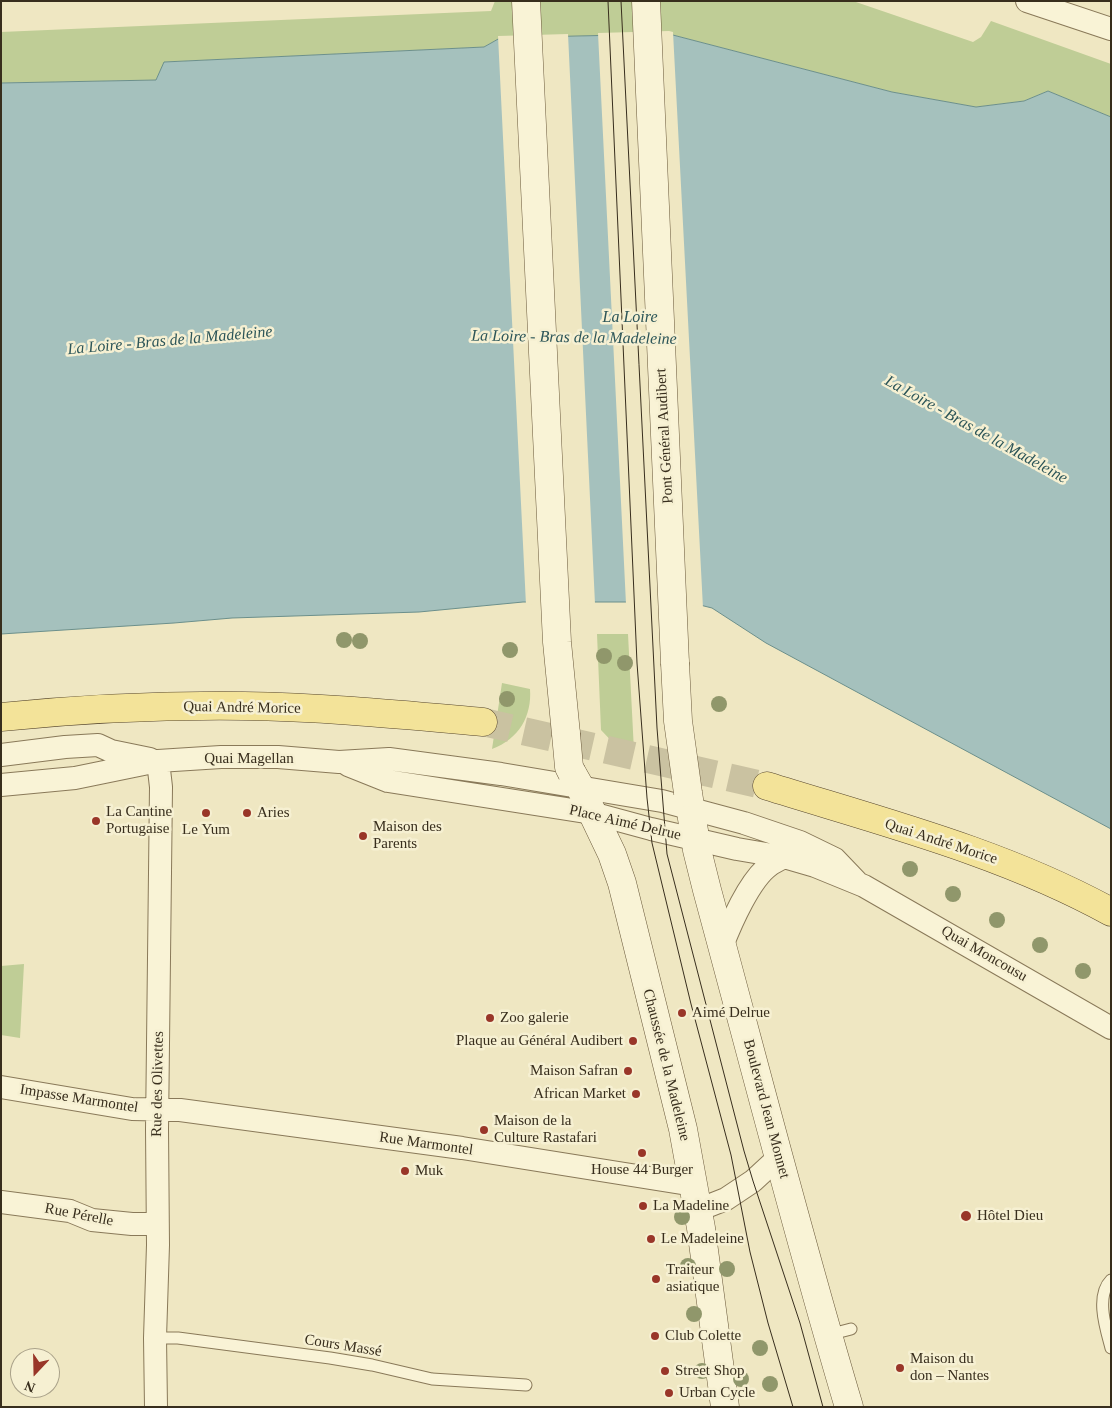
<!DOCTYPE html>
<html>
<head>
<meta charset="utf-8">
<style>
  body { margin:0 }
  #map { position:relative; width:1112px; height:1408px; overflow:hidden; background:#efe7c2; font-family:Georgia,serif }
  canvas { display:block }
  .frame { position:absolute; inset:0; border:2px solid #382e1d; pointer-events:none }
  .north { position:absolute; left:10px; top:1348px; width:50px; height:50px; box-sizing:border-box; background:#f6f0d2; border:1px solid #aaa28a; border-radius:50%; rotate:201deg; font-size:14px; font-weight:700; line-height:20px; text-align:center; color:#382e1d }
  .north::after { content:''; display:block; margin:auto; width:18px; height:22px; background:#993628; clip-path:polygon(50% 0,100% 100%,50% 72%,0 100%) }
</style>
</head>
<body>
<div id="map">
<canvas width="1112" height="1408"></canvas>
<div class="frame"></div>
<div class="north">N</div>
</div>
<script>
const g = document.querySelector('canvas').getContext('2d');
g.lineJoin = 'round';
function paint(path, color) { g.fillStyle = color; g.fill(path, 'evenodd'); }
function strokePath(path, color, width, dash) { g.strokeStyle = color; g.lineWidth = width; g.lineCap = dash ? 'butt' : 'round'; g.setLineDash(dash || []); g.stroke(path); }
function write(font, color, halo, rows, align = 'center') {
  g.font = font + ' Georgia,serif'; g.lineWidth = 5; g.setLineDash([]); g.textBaseline = 'middle'; g.strokeStyle = halo; g.fillStyle = color; for (const [text, x, y, turn = 0] of rows) {
    g.save(); g.translate(x, y); g.rotate((+turn || 0) * Math.PI / 180); g.textAlign = isNaN(turn) ? turn : align; if (halo) g.strokeText(text, 0, 0); g.fillText(text, 0, 0); g.restore();
  }
}
paint(new Path2D(`
  M495 1H853L973 42 981 37 991 21 1111 64V117L1048 91 1024 101 976 107 892 92 669 34 500 38 484 47 165 62 156 80 1 83V32L491 11Z
  M597 634H628L634 751 620 750 601 730Z
  M502 683 530 689C532 716 519 739 492 749Z
  M24 964 20 1038 1 1035V966Z`), '#bfcd96');
const water = new Path2D(`
  M669 34 892 92 976 107 1024 101 1048 91 1111 117V829L766 643 712 608 688 602H523L419 612 232 618 174 623 1 634V83L156 80 164 62 484 47 500 38Z`);
paint(water, '#a5c1bd');
strokePath(water, '#6b8f8b', 1);
paint(new Path2D(`
  M669 31 673 32 703 608 688 604H626L598 33Z
  M568 34 595 604 526 605 498 36Z`), '#efe7c2');
strokePath(new Path2D(`
  M483 722 767 786`), '#cac2a1', 28, [28, 14]);
const lane = new Path2D(`
  M1111 1280C1095 1296 1106 1329 1111 1348
  M828 1335 851 1329
  M155 1338H178L330 1358 372 1365 432 1379 526 1385`);
const street = new Path2D(`
  M1027 1 1111 29
  M1 755 65 747 98 745 111 751 150 759
  M348 765 388 781 592 813 651 829 737 849 784 857 815 866 864 886 1111 1028
  M1 785 75 778 158 761 221 757H278L339 762 389 759 501 774 662 801 744 823 800 842 835 859 857 882
  M722 946C731 923 750 879 770 865 774 862 779 860 784 857
  M1 1087 132 1109 180 1110 462 1148 694 1185
  M1 1202 70 1211 92 1220 132 1224H157
  M698 1210 726 1199 753 1181 779 1157
  M156 1407 155 1338 158 1245 157 1129 161 787 158 761`);
const secondary = new Path2D(`
  M526 1 557 642 566 734
  M646 1 675 663
  M572 773 580 787 612 854 622 883 683 1129 701 1228 725 1407
  M688 793 697 850 707 890C754 1063 798 1236 849 1407`);
const primary = new Path2D(`
  M1 717C82 709 163 705 244 706 324 707 404 715 483 722
  M767 786C883 822 1004 853 1111 912`);
strokePath(lane, '#897959', 13);
strokePath(street, '#897959', 24);
strokePath(secondary, '#6b5a3c', 29);
strokePath(primary, '#56462d', 29);
strokePath(lane, '#f9f3d6', 11);
strokePath(street, '#f9f3d6', 22);
strokePath(secondary, '#f9f3d6', 28);
strokePath(primary, '#f3e399', 28);
strokePath(new Path2D(`
  M608 1 637 663 647 798 652 843 691 1004 731 1155 750 1252 768 1323 793 1407
  M621 1 657 728 667 854 744 1151 753 1181 800 1323 823 1407`), '#382e1d', 1);
const secondaryBridge = new Path2D(`
  M675 663 678 721 688 793
  M566 734 569 767 572 773`);
strokePath(secondaryBridge, '#6b5a3c', 29, []);
strokePath(secondaryBridge, '#f9f3d6', 28);
g.fillStyle = '#90976b';
for (const [x, y] of [
  [344,640],
  [360,641],
  [510,650],
  [604,656],
  [625,663],
  [507,699],
  [719,704],
  [910,869],
  [953,894],
  [997,920],
  [1040,945],
  [1083,971],
  [682,1217],
  [688,1266],
  [727,1269],
  [694,1314],
  [760,1348],
  [702,1371],
  [741,1379],
  [770,1384]
]) { g.beginPath(); g.arc(x, y, 8, 0, 2 * Math.PI); g.fill(); }
for (const [x, y, r, color] of [
  [206,813,5,"#993628"],
  [247,813,5,"#993628"],
  [96,821,5,"#993628"],
  [363,836,5,"#993628"],
  [682,1013,5,"#993628"],
  [490,1018,5,"#993628"],
  [633,1041,5,"#993628"],
  [628,1071,5,"#993628"],
  [636,1094,5,"#993628"],
  [484,1130,5,"#993628"],
  [642,1153,5,"#993628"],
  [405,1171,5,"#993628"],
  [643,1206,5,"#993628"],
  [966,1216,6,"#993628"],
  [651,1239,5,"#993628"],
  [656,1279,5,"#993628"],
  [655,1336,5,"#993628"],
  [900,1368,5,"#993628"],
  [665,1371,5,"#993628"],
  [669,1393,5,"#993628"]
]) { const dot = new Path2D(); dot.arc(x, y, r, 0, 2 * Math.PI); g.fillStyle = color; g.fill(dot); strokePath(dot, '#f6f0d2', 2); }
write('15px', '#382e1d', '#f6f0d2', [
  ["Pont Général Audibert",665,436,-93],
  ["Quai André Morice",242,708,1],
  ["Quai Magellan",249,759],
  ["Place Aimé Delrue",625,823,13],
  ["Quai André Morice",941,842,18],
  ["Quai Moncousu",984,954,30],
  ["Chaussée de la Madeleine",666,1065,76],
  ["Rue des Olivettes",158,1084,-89],
  ["Impasse Marmontel",79,1099,9],
  ["Boulevard Jean Monnet",766,1109,75],
  ["Rue Marmontel",426,1144,8],
  ["Rue Pérelle",79,1215,11],
  ["Cours Massé",343,1346,9]
]);
write('15px', '#382e1d', '#f6f0d2', [
  ["La Cantine",106,812],
  ["Portugaise",106,829],
  ["Aries",257,813],
  ["Maison des",373,827],
  ["Parents",373,844],
  ["Le Yum",206,830,"center"],
  ["Aimé Delrue",692,1013],
  ["Zoo galerie",500,1018],
  ["Plaque au Général Audibert",623,1041,"right"],
  ["Maison Safran",618,1071,"right"],
  ["African Market",626,1094,"right"],
  ["Maison de la",494,1121],
  ["Culture Rastafari",494,1138],
  ["House 44 Burger",642,1170,"center"],
  ["Muk",415,1171],
  ["La Madeline",653,1206],
  ["Hôtel Dieu",977,1216],
  ["Le Madeleine",661,1239],
  ["Traiteur",666,1270],
  ["asiatique",666,1287],
  ["Club Colette",665,1336],
  ["Maison du",910,1359],
  ["don – Nantes",910,1376],
  ["Street Shop",675,1371],
  ["Urban Cycle",679,1393]
], 'left');
write('italic 16px', '#2c5558', '#f6f0d2', [
  ["La Loire",630,318],
  ["La Loire - Bras de la Madeleine",574,338,1],
  ["La Loire - Bras de la Madeleine",170,341,-5],
  ["La Loire - Bras de la Madeleine",976,430,29]
]);
</script>
</body>
</html>
